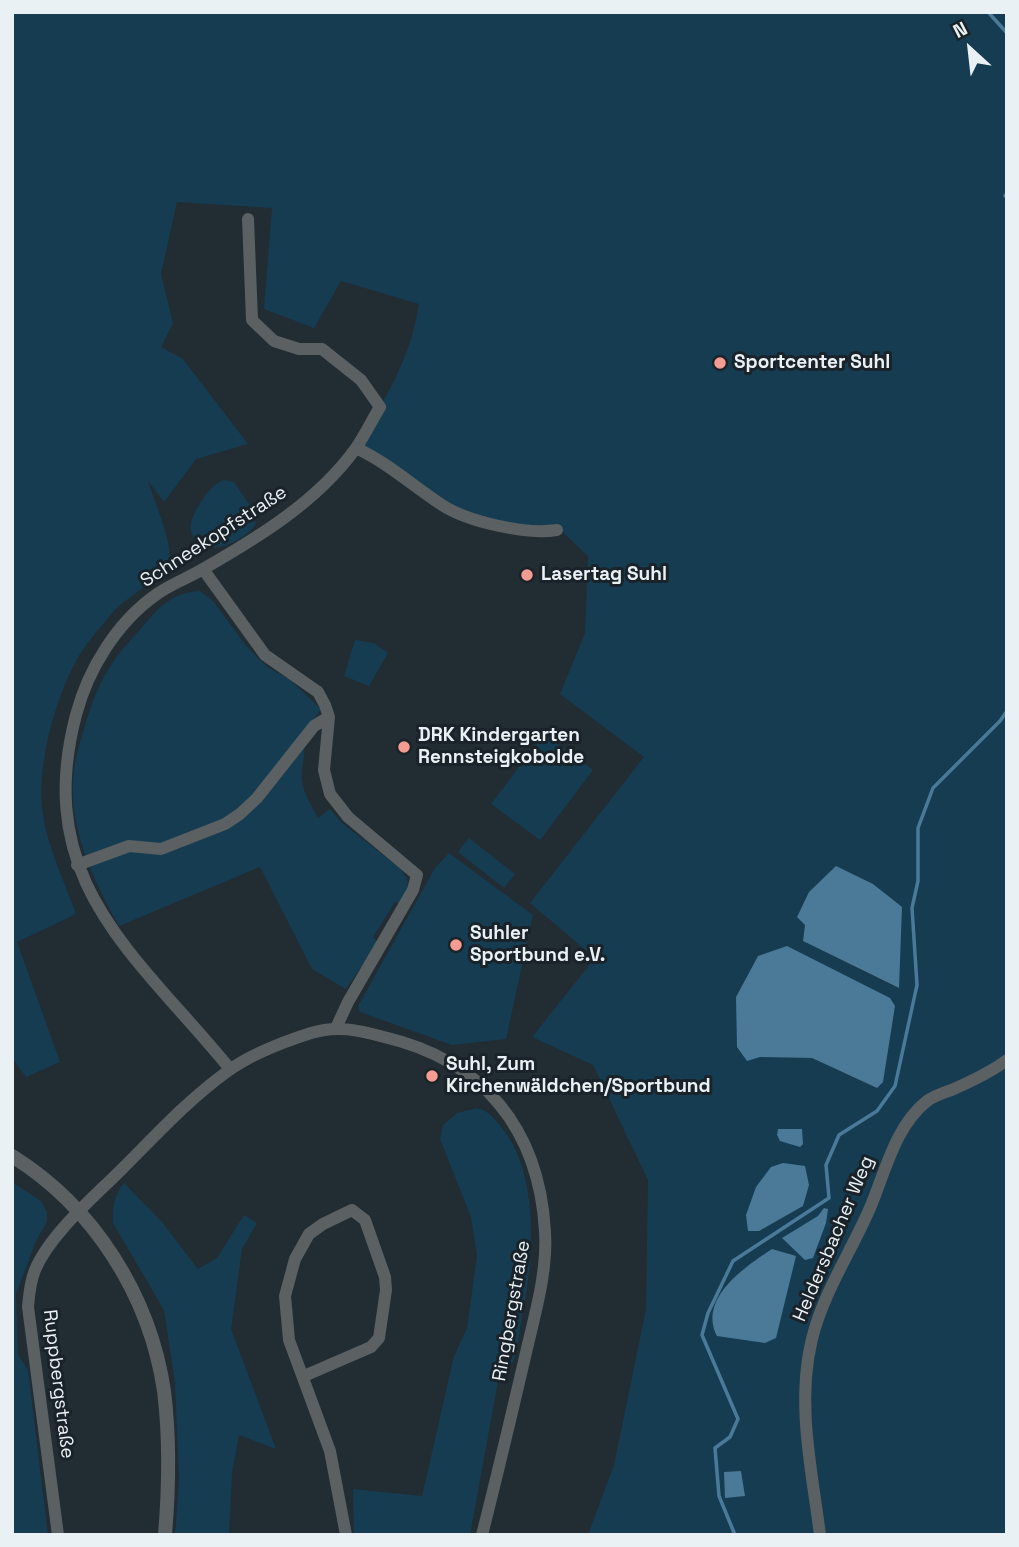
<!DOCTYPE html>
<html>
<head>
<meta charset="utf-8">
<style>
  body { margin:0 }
  #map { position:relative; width:1019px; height:1547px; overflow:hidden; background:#222c33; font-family:"Space Grotesk",sans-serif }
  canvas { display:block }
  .frame { position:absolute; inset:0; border:14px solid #eaf1f5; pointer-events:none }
  .north { position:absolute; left:935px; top:14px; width:70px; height:70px; -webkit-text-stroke:5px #192329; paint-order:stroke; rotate:333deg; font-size:19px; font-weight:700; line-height:28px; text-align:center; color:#eaf1f5 }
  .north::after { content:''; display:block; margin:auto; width:24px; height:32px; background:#eaf1f5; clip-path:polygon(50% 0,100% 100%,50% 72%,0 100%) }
</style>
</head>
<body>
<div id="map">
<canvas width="1019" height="1547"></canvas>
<div class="frame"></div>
<div class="north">N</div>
</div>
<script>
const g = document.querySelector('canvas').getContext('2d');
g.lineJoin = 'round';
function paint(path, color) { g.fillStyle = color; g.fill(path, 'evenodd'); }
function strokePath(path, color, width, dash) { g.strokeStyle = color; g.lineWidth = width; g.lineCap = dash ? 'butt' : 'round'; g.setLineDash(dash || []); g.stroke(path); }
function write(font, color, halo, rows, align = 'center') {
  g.font = font + ' "Space Grotesk",sans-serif'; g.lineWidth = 6; g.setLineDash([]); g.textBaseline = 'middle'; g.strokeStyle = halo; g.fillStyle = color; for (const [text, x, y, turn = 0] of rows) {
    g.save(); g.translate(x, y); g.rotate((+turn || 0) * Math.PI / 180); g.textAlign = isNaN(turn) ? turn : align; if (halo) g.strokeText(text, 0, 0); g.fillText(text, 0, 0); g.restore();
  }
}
paint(new Path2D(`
  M12 12H1007V1535H588L614 1465 646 1309 648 1180 593 1065 532 1037 595 958 530 903 644 757 560 694 585 633 588 556 555 525 546 532 467 517 356 448C384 401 411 358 419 304L341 281 314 328 264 309 272 208 177 202 161 274 173 323 161 347 183 359 248 444 196 459 164 502 148 481C154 500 174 546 169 563 164 576 124 599 113 612 100 628 84 645 75 663 54 702 38 764 42 808 46 844 64 880 76 914L17 942 60 1062 26 1077 12 1058ZM810 892 898 988 803 941 805 925 797 916ZM770 953 877 1088 812 1058 760 1057 736 997 758 956Z
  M224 480 234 482 251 507 256 524C245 540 219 552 200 546 196 542 192 537 191 531 188 516 210 484 224 480Z
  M200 591 213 601 247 647 267 667 289 679 321 709 300 738C309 751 300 766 302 781 304 795 312 806 318 818L330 809 342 823 400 868 406 877 409 891 401 904 395 902 373 937 378 942 346 989 312 969 260 867 119 926C95 883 71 834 73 784 73 765 79 745 85 726 96 687 108 664 136 634 157 611 167 593 200 591Z
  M355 640 374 643 388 653 369 686 344 676Z
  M544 734 593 770 540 840 491 804Z
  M469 838 515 874 504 888 458 852Z
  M449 853 533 915 506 1039 452 1045 360 1012 358 1006 435 868Z
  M477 1108C489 1111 493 1117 501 1127 542 1176 533 1266 521 1323 519 1335 518 1349 514 1360 511 1366 504 1371 499 1376L470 1535H354L353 1489 422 1496 454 1356 467 1328 477 1256 471 1217 440 1139 443 1125 457 1113Z
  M12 1182 41 1201 47 1212V1222L36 1241 16 1294 18 1354 28 1370 48 1535H12Z
  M124 1183 162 1222 198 1269 217 1258 244 1215 257 1223 242 1249 231 1329 276 1449 239 1435 232 1473 229 1535H175L179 1479 175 1383 164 1310 113 1223C112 1208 114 1195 124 1183Z`), '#163c52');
paint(new Path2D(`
  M836 866 873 884 902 907 899 988 803 941 805 925 797 917 809 892Z
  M787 946 890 998 895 1006 883 1082 877 1088 812 1058 760 1057 747 1061 737 1047 736 997 758 956Z
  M778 1129H802L803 1144 800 1147 780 1141 777 1135Z
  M783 1163 805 1166 809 1185 803 1206 759 1231H748L746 1215 756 1187 771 1167Z
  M824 1208 828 1209 826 1223 813 1258 805 1260 782 1238 818 1216Z
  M772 1249 796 1256 776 1338 765 1343 717 1336C698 1298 745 1267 772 1249Z
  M741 1471 745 1496 725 1498 724 1472Z`), '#4a7a98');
strokePath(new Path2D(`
  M988 12 1007 33
  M1007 193 1005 196H1007
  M735 1535 719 1496 715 1448 730 1437 738 1419 702 1335 708 1313 733 1261 829 1198 826 1165 839 1135 877 1111 895 1086 917 985 912 908 918 881V828L933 788 1000 721 1007 711`), '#4a7a98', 3.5);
strokePath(new Path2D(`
  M356 448C388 463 413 486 442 505 468 522 527 535 557 530
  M203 569 265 655 318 692 325 705 329 717 324 770 330 794 348 817 417 875 413 890 348 1002 336 1028
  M77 865 129 846 161 849 225 824 240 814 257 798 314 726 329 717
  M230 1069C136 954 32 882 76 715 88 669 117 622 157 594 171 584 188 578 203 569 259 537 318 501 356 448 365 435 372 420 380 407L361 380 322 349H299L274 341 252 320 248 219
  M304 1376 371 1347 379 1338 386 1290 385 1277 365 1220 352 1210 323 1224 309 1234 295 1259 285 1296 289 1340 330 1451 346 1535
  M58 1535 28 1307C29 1295 30 1282 35 1270 50 1234 94 1197 122 1169 156 1135 189 1099 228 1071 251 1054 283 1042 311 1033 337 1025 358 1030 384 1037 483 1060 539 1129 545 1231 548 1272 534 1317 525 1357 511 1417 497 1476 482 1535
  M820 1535C812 1471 796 1403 812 1339 823 1293 851 1252 870 1208 885 1173 895 1126 927 1101 935 1095 947 1092 956 1088 974 1080 991 1072 1007 1060`), '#5b6063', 12);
strokePath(new Path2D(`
  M12 1156C94 1207 150 1296 164 1391 170 1439 169 1487 165 1535`), '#5b6063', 14);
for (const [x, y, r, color] of [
  [720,363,7,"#f59c92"],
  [527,575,7,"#f59c92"],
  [404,747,7,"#f59c92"],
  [456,945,7,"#f59c92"],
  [432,1076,7,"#f59c92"]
]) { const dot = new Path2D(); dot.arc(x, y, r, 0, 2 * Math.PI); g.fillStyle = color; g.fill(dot); strokePath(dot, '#192329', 2.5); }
write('bold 19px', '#eaf1f5', '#192329', [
  ["Sportcenter Suhl",734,363],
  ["Lasertag Suhl",541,575],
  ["DRK Kindergarten",418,736],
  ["Rennsteigkobolde",418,758],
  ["Suhler",470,934],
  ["Sportbund e.V.",470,956],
  ["Suhl, Zum",446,1065],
  ["Kirchenwäldchen/Sportbund",446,1087]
], 'left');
write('19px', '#eaf1f5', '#192329', [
  ["Schneekopfstraße",214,537,-33],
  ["Heldersbacher Weg",834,1239,-67],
  ["Ringbergstraße",512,1311,-80],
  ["Ruppbergstraße",58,1384,83]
]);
</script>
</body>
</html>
